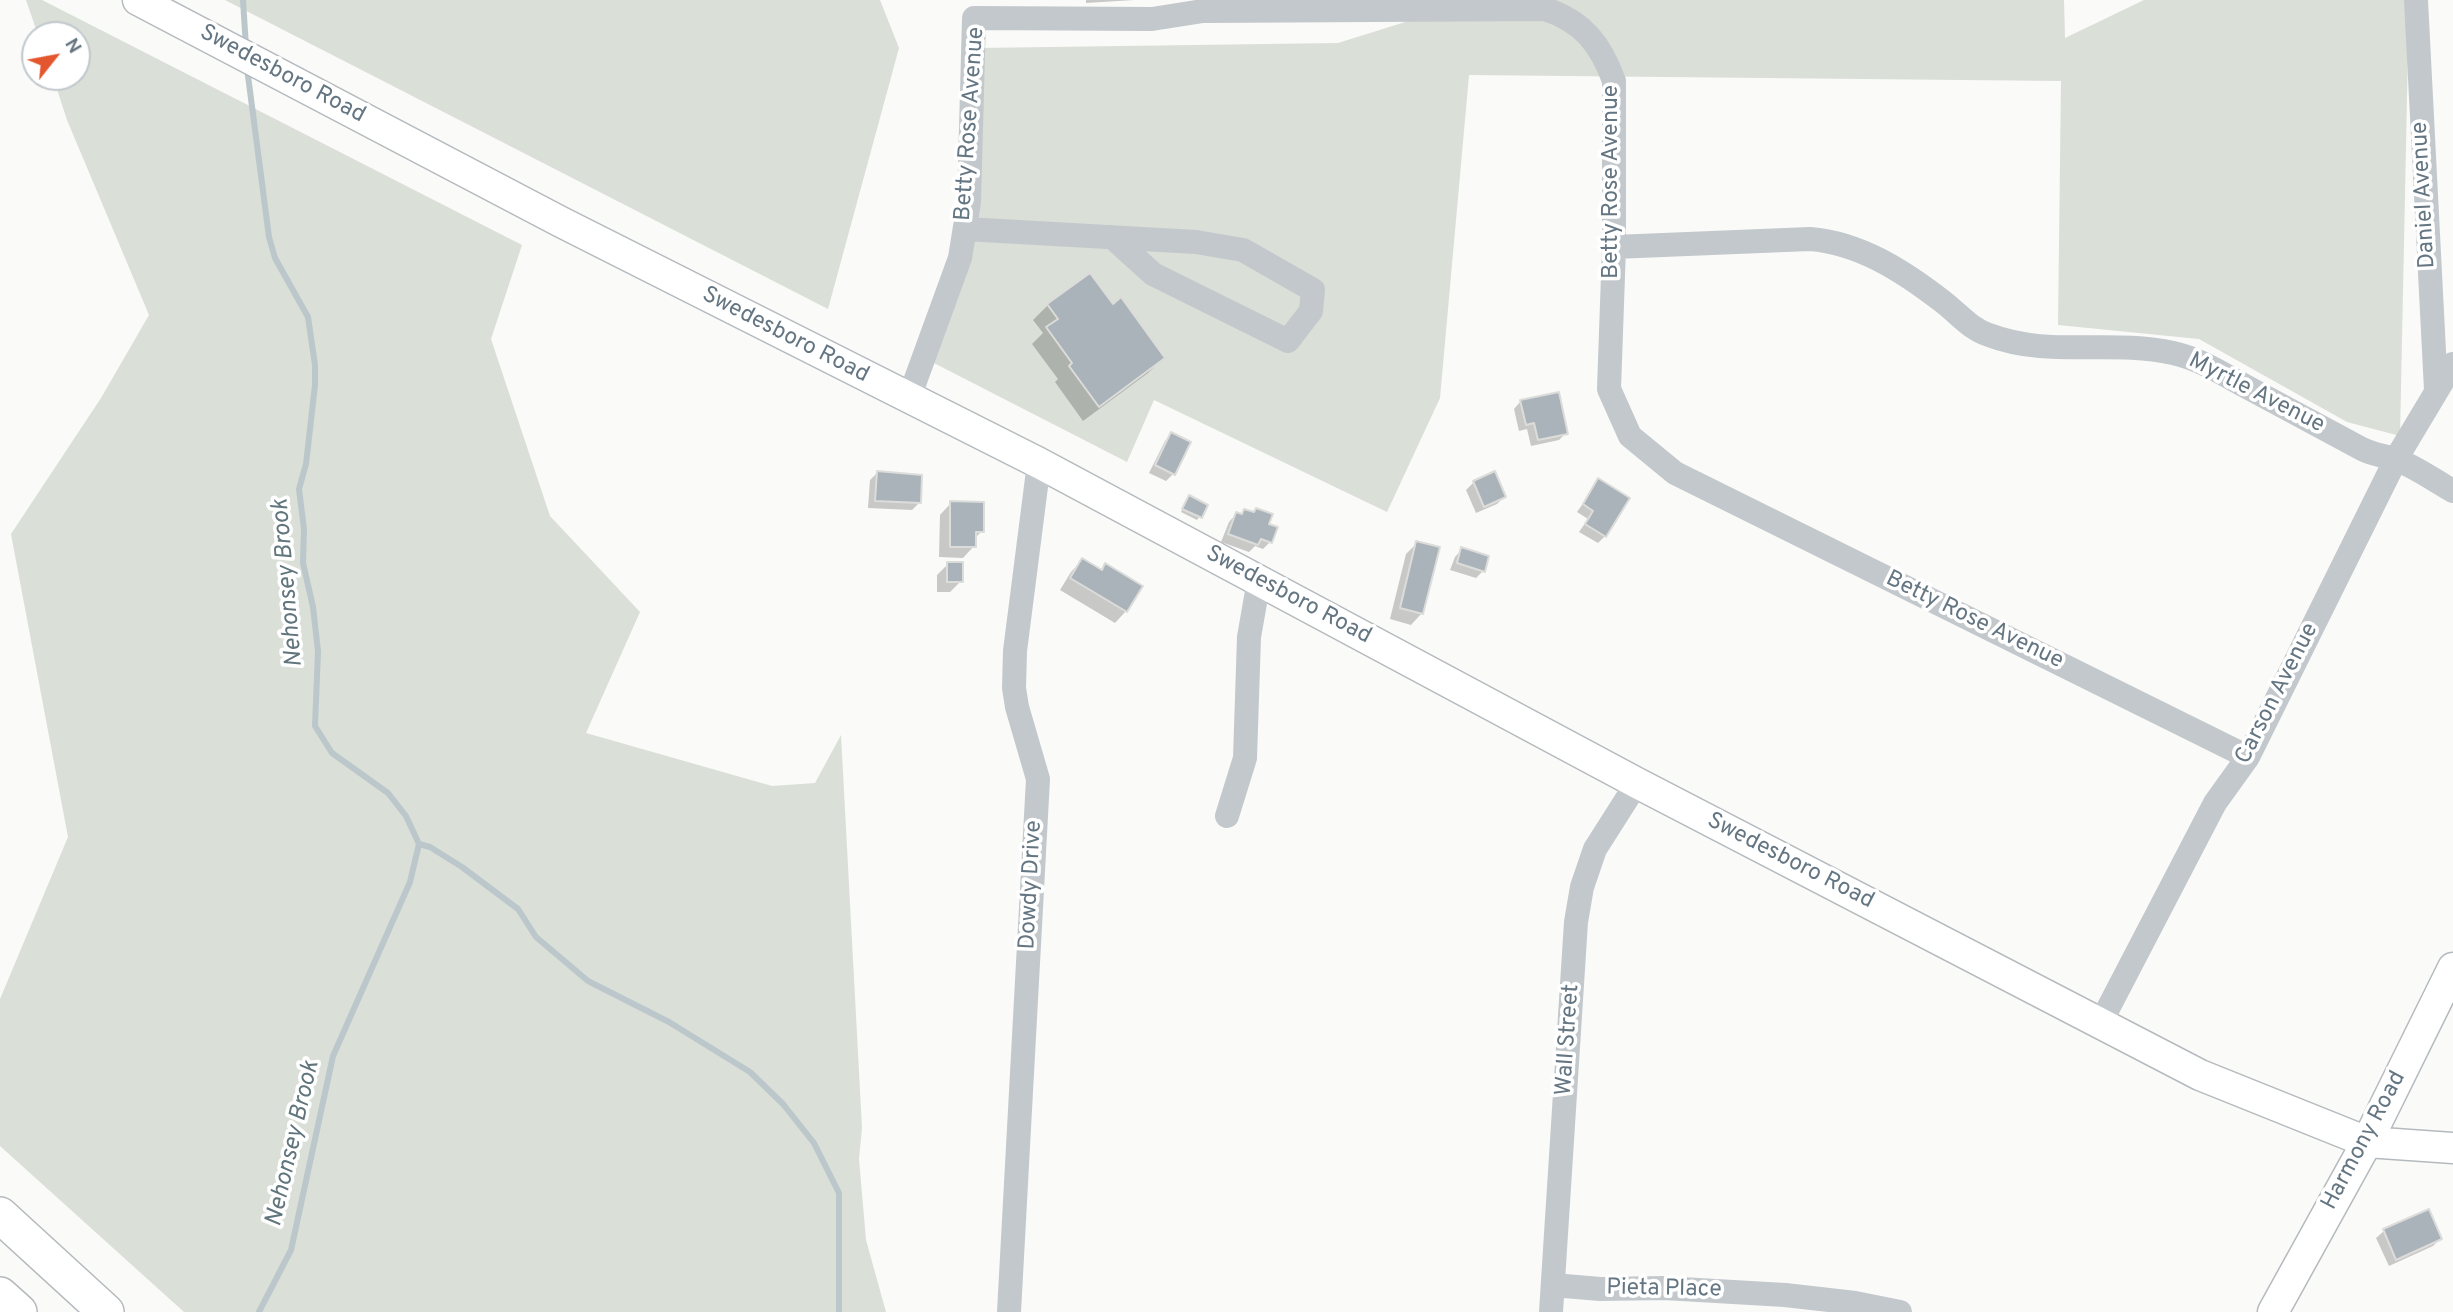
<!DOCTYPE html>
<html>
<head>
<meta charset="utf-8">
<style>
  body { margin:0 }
  #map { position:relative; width:2453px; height:1312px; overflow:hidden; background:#fafaf8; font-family:Overpass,sans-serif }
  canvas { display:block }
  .north { position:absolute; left:21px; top:21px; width:70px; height:70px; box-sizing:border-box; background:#fff; border:2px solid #c1c8cd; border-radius:50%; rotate:59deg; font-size:19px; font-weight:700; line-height:28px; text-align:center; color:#657683 }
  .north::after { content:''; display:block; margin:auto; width:24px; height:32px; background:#e4572e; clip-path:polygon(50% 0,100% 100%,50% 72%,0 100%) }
</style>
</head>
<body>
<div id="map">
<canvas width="2453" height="1312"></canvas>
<div class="north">N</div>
</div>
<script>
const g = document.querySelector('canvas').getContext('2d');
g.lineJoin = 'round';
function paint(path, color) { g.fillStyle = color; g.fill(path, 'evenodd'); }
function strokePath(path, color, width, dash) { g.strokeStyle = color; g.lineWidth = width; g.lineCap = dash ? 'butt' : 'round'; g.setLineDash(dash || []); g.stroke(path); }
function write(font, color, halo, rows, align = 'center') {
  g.font = font + ' Overpass,sans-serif'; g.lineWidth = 7; g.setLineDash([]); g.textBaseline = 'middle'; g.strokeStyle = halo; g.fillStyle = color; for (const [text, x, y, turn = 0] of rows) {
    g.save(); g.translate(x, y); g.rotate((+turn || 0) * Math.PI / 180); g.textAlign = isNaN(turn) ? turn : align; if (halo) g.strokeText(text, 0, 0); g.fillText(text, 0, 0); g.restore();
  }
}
paint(new Path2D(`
  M26 0H42L522 245 491 339 550 516 640 612 586 733 772 786 815 783 841 735 862 1128 859 1159 866 1240 886 1312H184L0 1146V999L68 837 11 534 101 398 149 315 67 120 53 77H77V35H38Z
  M225 0H880L899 48 828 309Z
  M1467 0H2064L2065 38 2144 0H2409L2400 436 2347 422 2199 339 2058 325 2061 81 1469 75 1440 398 1387 512 1154 400 1127 462 928 360 969 234 978 48 1338 43 1466 3Z`), '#dadfd7');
paint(new Path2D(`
  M1086 0H1134L1086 3Z
  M1048 305 1112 306 1163 358 1148 373 1083 421 1055 382 1058 379 1032 344 1043 333 1033 320Z
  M1521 401 1566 433 1559 440 1531 446 1527 429 1519 431 1514 409Z
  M1172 434 1173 474 1166 481 1149 473 1165 441Z
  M877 473 919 503 912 510 868 508 870 480Z
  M1599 481 1605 536 1598 543 1579 532 1588 519 1577 512Z
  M1474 482 1504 497 1497 504 1476 513 1466 490Z
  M1189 498 1206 506 1197 520 1181 512Z
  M951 503 982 531 974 539V546L963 558 939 557 940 515Z
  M1245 511 1253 513 1267 525 1270 542 1263 549 1255 546 1249 552 1221 542 1229 522 1236 514 1240 515Z
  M1417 543 1422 613 1411 625 1390 619 1406 554Z
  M1462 549 1483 571 1476 578 1450 570 1455 557Z
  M1082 560 1100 571 1106 566 1126 611 1115 623 1060 590 1071 572Z
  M948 564 961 581 950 592H937V575Z
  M2428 1211 2440 1239 2433 1246 2389 1266 2376 1238 2384 1231Z`), '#0003');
strokePath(new Path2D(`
  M243 0 246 47
  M247 68 269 237 275 258 308 317 315 365V385L306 464 299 489 304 529 303 563 313 607 318 651 315 726 332 753 388 793 406 816 419 844 410 882 333 1056 291 1250 259 1312
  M419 844 430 847 462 867 518 909 536 937 588 981 669 1022 750 1072 783 1104 814 1143 839 1193V1312`), '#bbc7cb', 6);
const building = new Path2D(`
  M1090 273 1113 304 1121 297 1165 358 1099 407 1069 366 1072 363 1046 327 1058 319 1047 304Z
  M1559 392 1568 434 1538 440 1534 423 1526 425 1520 400Z
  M1171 432 1191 442 1175 475 1155 465Z
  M877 471 922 475 921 503 875 501Z
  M1495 471 1506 497 1484 507 1473 481Z
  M1598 478 1630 498 1606 537 1585 524 1593 511 1583 504Z
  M1189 495 1208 505 1202 518 1182 509Z
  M950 501 984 502V532H976V547H950Z
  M1256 508 1273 514 1269 524 1278 527 1272 543 1261 539 1258 545 1228 534 1236 512 1242 514 1244 509 1254 512Z
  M1416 541 1440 547 1423 614 1400 608Z
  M1461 547 1489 556 1485 572 1457 563Z
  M1082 558 1102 570 1105 563 1143 586 1127 612 1070 578Z
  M947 562H963V582H947Z
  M2429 1209 2442 1239 2396 1260 2383 1229Z`);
paint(building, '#aab3b9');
strokePath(building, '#dcdcda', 2);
const major = new Path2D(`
  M138 0 561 222 1039 463 1637 783 2200 1075 2367 1142 2453 1148
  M2273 1312 2367 1142 2453 968`);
const highway = new Path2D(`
  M0 1215 106 1312
  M0 1295 19 1312`);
strokePath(major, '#b5babe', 33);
strokePath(highway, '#b4b9bd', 38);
strokePath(new Path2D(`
  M2416 0 2436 390
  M965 229 1196 242 1243 250 1313 290 1311 311 1288 341 1153 274 1112 237
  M1614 247 1810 239C1860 243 1903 271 1942 301 1959 314 1969 328 1989 335 2049 358 2110 339 2173 353 2200 359 2221 373 2245 386 2284 407 2323 428 2362 449 2376 456 2385 455 2397 460 2416 467 2435 481 2453 491
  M909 398 960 258 969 202 974 18 1152 19 1203 11 1545 9C1583 21 1601 45 1614 81V247L1609 389 1630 436 1675 473 2248 757
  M1227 816 1245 758 1249 637 1259 580
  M2101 1022 2215 803 2248 757 2396 459 2453 364
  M1553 1285 1600 1289 1664 1288 1785 1295 1855 1303 1900 1312
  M1009 1312 1038 779 1017 707 1014 688 1015 651 1039 463
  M1551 1312 1576 922 1582 887 1595 849 1637 783`), '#c3c8cc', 24);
strokePath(major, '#fff', 30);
strokePath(highway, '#fff', 35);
write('23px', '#657683', '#fff', [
  ["Swedesboro Road",282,75,28],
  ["Betty Rose Avenue",971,124,-86],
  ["Betty Rose Avenue",1612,182,-90],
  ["Daniel Avenue",2425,195,-93],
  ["Swedesboro Road",785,336,27],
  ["Myrtle Avenue",2256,394,27],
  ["Swedesboro Road",1288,596,28],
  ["Betty Rose Avenue",1974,621,26],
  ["Carson Avenue",2278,694,-63],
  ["Swedesboro Road",1790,862,27],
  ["Dowdy Drive",1032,885,-87],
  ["Wall Street",1569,1040,-86],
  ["Harmony Road",2365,1141,-62],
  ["Pieta Place",1664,1290,1]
]);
write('italic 24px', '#60757c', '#fff', [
  ["Nehonsey Brook",289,583,-95],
  ["Nehonsey Brook",294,1144,-77]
]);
</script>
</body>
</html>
